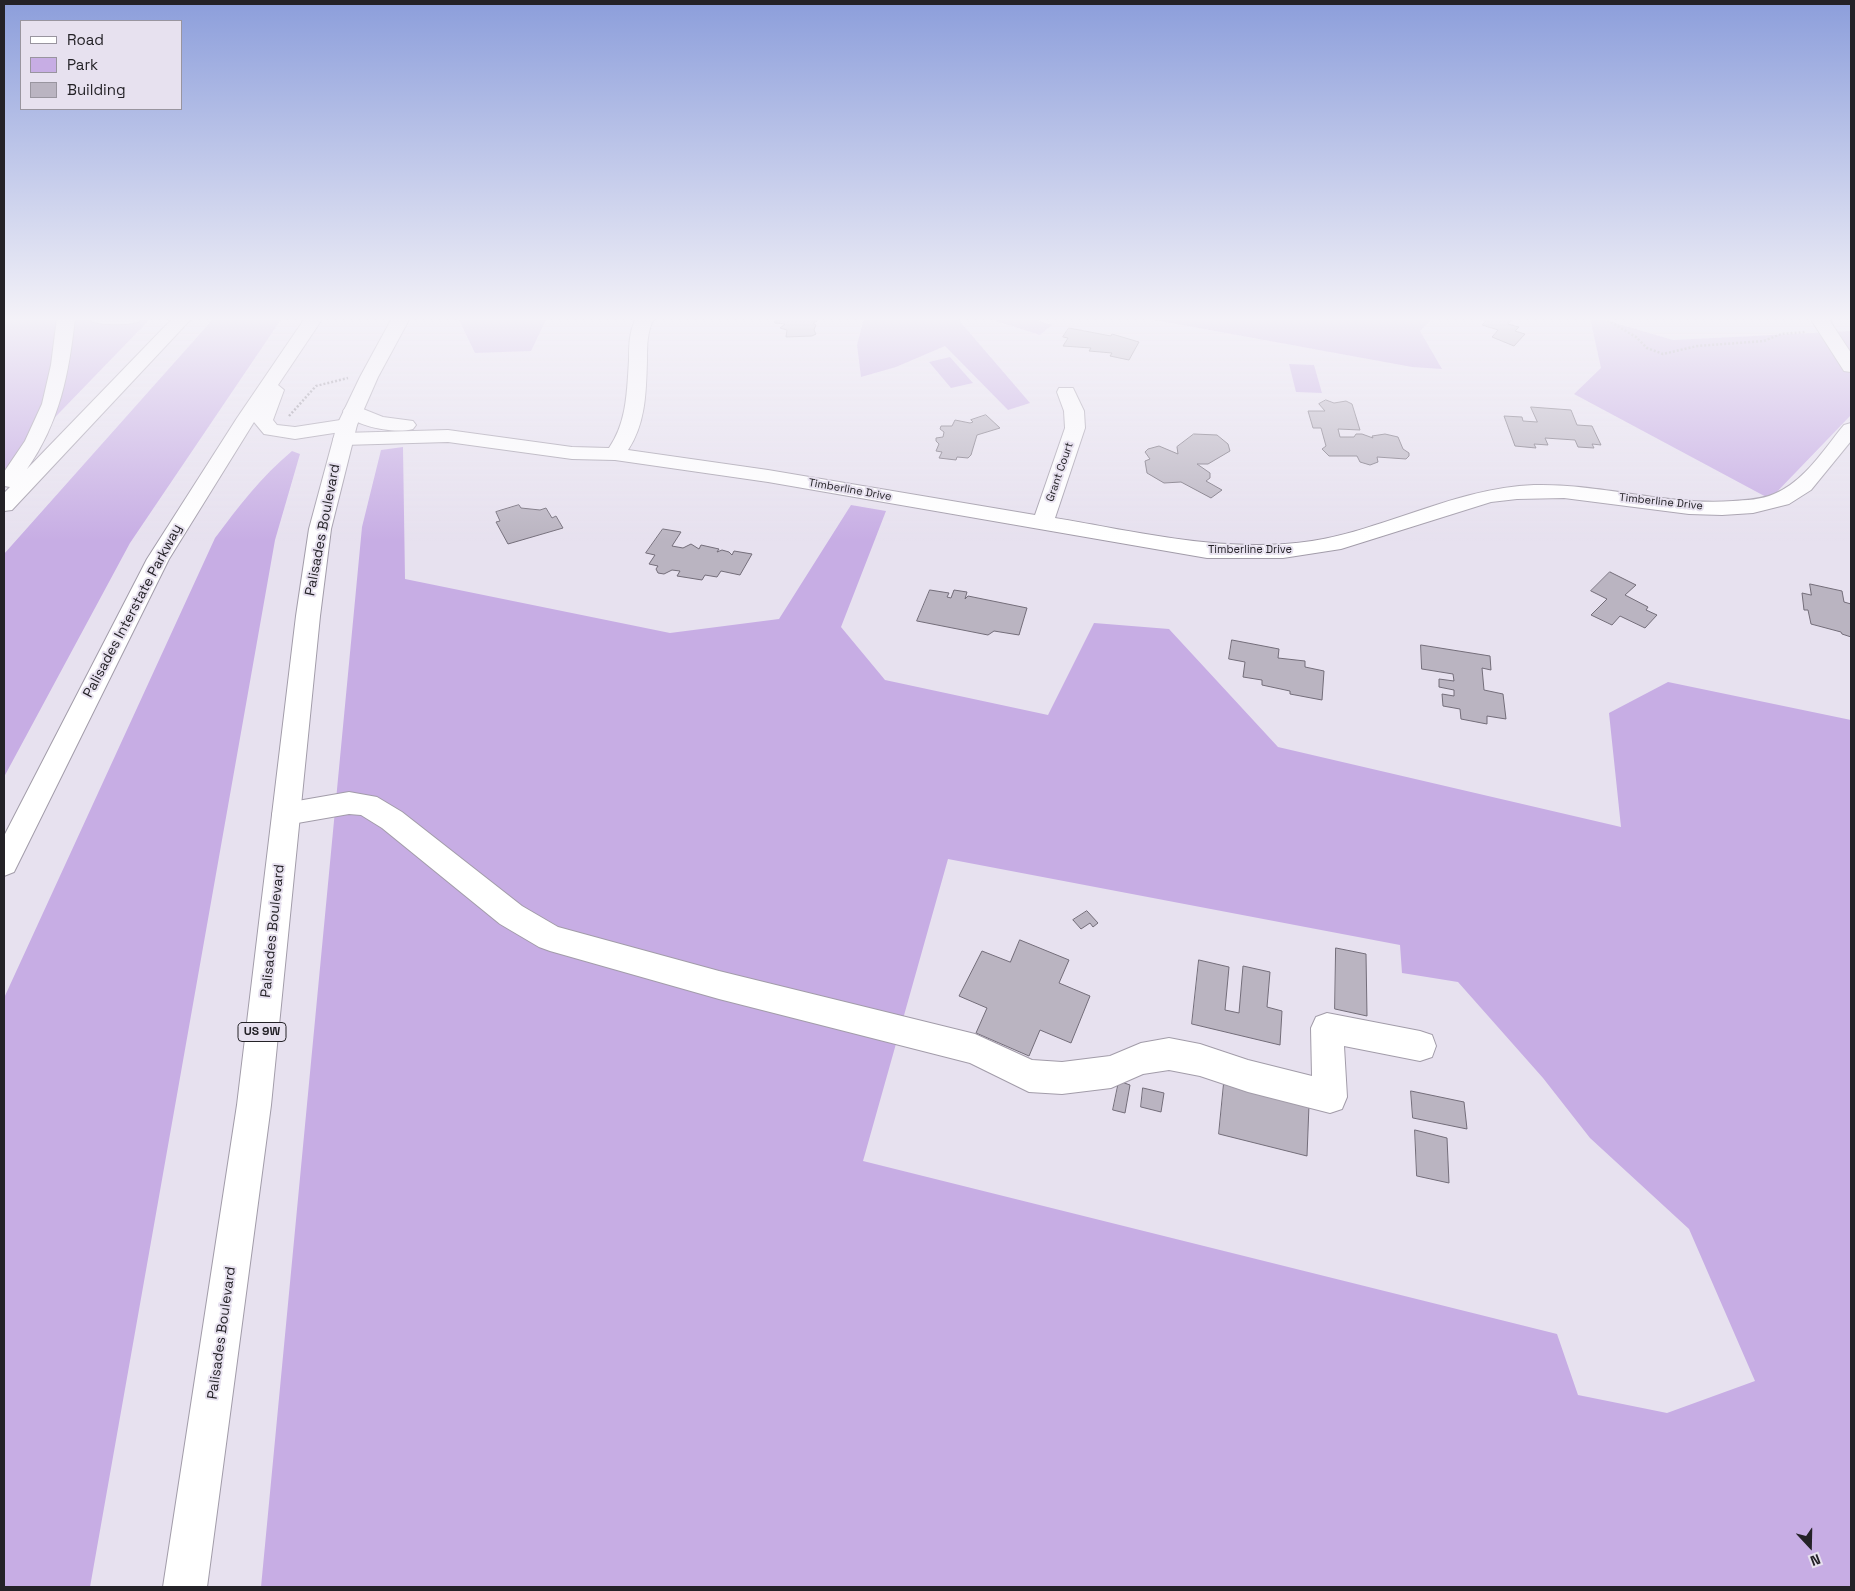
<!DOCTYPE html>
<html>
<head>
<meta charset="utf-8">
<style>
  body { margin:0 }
  #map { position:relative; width:1855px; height:1591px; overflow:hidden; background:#e7e1ef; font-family:"Space Grotesk",sans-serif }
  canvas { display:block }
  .frame { position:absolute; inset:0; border:5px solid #242227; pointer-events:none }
  .legend { position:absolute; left:20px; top:20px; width:162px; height:90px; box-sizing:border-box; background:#e7e1ef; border:1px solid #99959f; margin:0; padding:6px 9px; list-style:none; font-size:15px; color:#242227 }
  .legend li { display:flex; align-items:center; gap:10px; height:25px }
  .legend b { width:25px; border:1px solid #99959f }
  .north { position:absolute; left:1785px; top:1521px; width:50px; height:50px; -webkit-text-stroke:4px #e7e1ef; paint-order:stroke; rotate:159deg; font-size:14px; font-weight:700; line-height:20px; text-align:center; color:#242227 }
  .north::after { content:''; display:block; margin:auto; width:18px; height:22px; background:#242227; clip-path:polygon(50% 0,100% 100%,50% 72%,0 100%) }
</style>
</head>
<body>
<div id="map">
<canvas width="1855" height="1591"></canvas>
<div class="frame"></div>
<ul class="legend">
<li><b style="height:6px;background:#fff"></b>Road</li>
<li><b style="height:14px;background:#c7ade4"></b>Park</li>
<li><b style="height:14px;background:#bab4c1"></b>Building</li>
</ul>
<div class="north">N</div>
</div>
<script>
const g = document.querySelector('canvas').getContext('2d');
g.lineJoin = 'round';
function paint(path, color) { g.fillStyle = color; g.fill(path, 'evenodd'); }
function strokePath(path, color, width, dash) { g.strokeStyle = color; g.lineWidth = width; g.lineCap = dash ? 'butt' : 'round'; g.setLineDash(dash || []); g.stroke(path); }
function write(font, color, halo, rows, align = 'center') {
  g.font = font + ' "Space Grotesk",sans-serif'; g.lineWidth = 4; g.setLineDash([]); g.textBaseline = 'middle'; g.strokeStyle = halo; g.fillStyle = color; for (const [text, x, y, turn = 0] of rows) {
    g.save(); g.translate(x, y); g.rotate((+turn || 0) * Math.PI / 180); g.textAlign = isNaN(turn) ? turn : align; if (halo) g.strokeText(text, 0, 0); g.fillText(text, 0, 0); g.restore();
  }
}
paint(new Path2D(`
  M4 318H151L4 470Z
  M214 318H282L130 543 4 777V554Z
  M458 318H547L531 351 475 353Z
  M864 318H957L1030 403 1008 410 945 346 896 367 861 377 857 345Z
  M1000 318H1029L1052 325 1040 335 996 321Z
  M1144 318H1433L1420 331 1442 369 1412 367Z
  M1590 318H1598L1673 340 1851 331V415L1770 499 1574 394 1601 368Z
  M950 357 973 383 951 388 929 362Z
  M1289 364 1314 365 1322 393 1296 392Z
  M403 447 405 579 670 633 779 619 851 505 886 511 841 627 885 680 1048 715 1094 623 1169 629 1278 747 1621 827 1609 713 1668 682 1851 720V1587H261L362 527 381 450ZM948 859 1400 945 1402 973 1458 982 1543 1078 1590 1138 1689 1229 1755 1381 1667 1413 1578 1395 1557 1334 863 1161Z
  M292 451 300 454 275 540 90 1587H4V998L215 538C239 506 261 477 292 451Z`), '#c7ade4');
const building = new Path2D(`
  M776 318H817V321L813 323 816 325 814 330 816 334 812 336 786 337 787 330 780 328 785 324 775 323Z
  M1513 318 1508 324 1519 327 1515 331 1525 334 1514 346 1492 337 1498 330 1482 325 1486 321 1479 319Z
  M1069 328 1111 336 1112 334 1139 342 1129 360 1110 356 1112 353 1089 351 1091 348 1063 346 1068 338 1063 337Z
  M1326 400 1334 403 1346 401 1352 404 1360 430 1338 429 1340 437H1354L1356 434H1362L1373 438 1372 436 1385 434 1398 437 1403 449 1409 453V456L1406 459 1377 457 1378 462 1370 465 1360 462 1357 456H1329L1322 449 1326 446 1321 428H1313L1308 411H1325L1319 404Z
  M1531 407 1571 410 1577 425 1592 426 1601 445 1592 444 1594 448 1578 447 1575 440 1545 438 1548 445 1534 444 1536 448 1515 446 1504 416 1522 417 1523 421 1537 422Z
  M986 415 1000 428 977 435 971 455 968 458 957 457 956 460 939 458 942 452 936 451 939 444 936 441V438L943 437 944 432 940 429 941 426H952L955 420 970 423 973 422 971 420Z
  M1194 434 1217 435 1228 444 1230 451 1208 464H1197L1210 473V478L1206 481 1222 490 1211 498 1181 482 1164 483 1147 473 1145 461 1150 459 1145 452 1148 449 1159 446 1178 454 1177 447Z
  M519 505 521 508 540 510 546 508 552 518 556 516 563 528 508 544 496 522 500 521 496 512Z
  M663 529 681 532 672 546 683 548 691 544 699 549 701 545 719 549 717 552 722 550 729 552 732 555 734 551 752 554 740 575 721 571 717 577 705 575 702 580 677 576 680 571 672 570 664 574 658 573 656 569 658 566 649 564 655 555 646 553Z
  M1610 572 1636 585 1625 595 1648 607 1646 610 1657 615 1645 628 1620 616 1612 625 1591 615 1607 599 1591 591Z
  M1810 584 1842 591 1844 602 1851 604V637L1842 634 1841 632 1811 624 1808 610H1804L1802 593 1811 595Z
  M930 590 949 593 947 597 951 598 954 590 967 592 965 599 968 596 1027 608 1019 635 994 631 988 635 917 621Z
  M1232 640 1279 649 1278 658 1305 661V667L1324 671 1322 700 1290 694V691L1262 685V680L1243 677 1245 662 1229 659Z
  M1421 645 1490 656 1491 670 1482 668 1484 690 1503 694 1506 719 1487 716V724L1461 719 1460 709 1443 706 1442 694 1454 696V690L1439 687V679L1454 681 1453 674 1422 669Z
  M1087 911 1098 923 1093 927 1090 923 1081 929 1073 920Z
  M1020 940 1069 960 1059 983 1090 996 1071 1043 1040 1030 1029 1056 976 1033 987 1008 959 996 982 951 1010 962Z
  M1336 948 1366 954 1367 1016 1335 1009Z
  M1199 960 1229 967 1225 1010 1239 1013 1243 966 1270 972 1267 1007 1282 1011 1280 1045 1192 1024Z
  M1119 1081 1130 1085 1125 1113 1113 1110Z
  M1224 1083 1309 1105 1307 1156 1219 1134Z
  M1143 1088 1164 1093 1161 1112 1141 1107Z
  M1411 1091 1464 1102 1467 1129 1413 1118Z
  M1415 1130 1447 1138 1449 1183 1417 1176Z`);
paint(building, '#bab4c1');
strokePath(building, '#736d79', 1);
const minor = new Path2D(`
  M636 318H654C647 332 647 345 647 360 646 391 646 423 628 450L768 470 1035 515 1065 428 1064 411 1057 392 1059 388H1073L1084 411 1085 428 1055 518C1139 532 1226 554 1312 541 1387 529 1456 488 1534 485 1600 483 1666 506 1733 501 1746 500 1761 500 1774 494 1804 482 1824 449 1844 425L1851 423V441L1811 490 1789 504 1753 513 1722 515 1689 514 1564 498 1517 499 1491 502 1341 549 1283 558H1207L768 482 615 460 572 459 448 442 343 445 336 443 333 439 336 435 343 433 448 430 572 447 609 448C627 422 627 391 629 360 629 346 629 332 636 318Z
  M1810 318H1828L1851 353V372L1844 371Z
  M353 405 383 417 413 421 416 425 413 429C395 434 354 427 343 411L346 407Z
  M349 792 377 797 402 812 522 906 558 927 719 971 975 1034 1032 1060 1062 1062 1110 1056 1141 1043 1169 1038 1200 1044 1248 1060 1312 1076 1311 1028 1316 1017 1327 1013 1420 1031 1432 1035 1436 1046 1432 1057 1420 1061 1344 1046 1347 1097 1342 1109 1330 1113 1248 1092 1200 1076 1169 1070 1143 1074 1111 1088 1062 1094 1029 1092 970 1063 719 999 550 951 539 947 500 924 382 828 361 815 349 814 286 825 276 822 272 814 276 806 286 803Z`);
const major = new Path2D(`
  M392 318H410L378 377 357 425 331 529 320 616 271 1105 207 1587H163L237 1105 296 616 309 529 337 425 360 377Z`);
const highway = new Path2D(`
  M57 318H75C69 373 60 422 27 469L173 318H192L12 510 4 511V493L10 487 4 486V472L25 441 42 404 51 365Z
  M90 318H141L138 322C125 325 106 325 93 322Z
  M305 318H323L278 385 284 390 273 420 277 425 295 427 347 419 354 421 357 425 354 429 347 431 295 439 264 434 254 422 169 559 14 872 4 876V836L147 559 237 418Z`);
strokePath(minor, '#a29ca9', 2);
strokePath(major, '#a29ca9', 2);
strokePath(highway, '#a29ca9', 2);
strokePath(new Path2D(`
  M1604 318 1636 337 1647 348 1663 354 1697 346 1764 341 1781 334 1806 332
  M289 416 316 386 348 378`), '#96929c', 2.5, [2, 2]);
paint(minor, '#fff');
paint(major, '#fff');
paint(highway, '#fff');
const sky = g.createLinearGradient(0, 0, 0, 541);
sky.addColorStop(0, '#8c9edb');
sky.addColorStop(0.59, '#f4f2f8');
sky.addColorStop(1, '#f4f2f800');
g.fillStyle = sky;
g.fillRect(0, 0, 1855, 541);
write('11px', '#242227', '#e7e1ef', [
  ["Grant Court",1060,472,-71],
  ["Timberline Drive",850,490,10],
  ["Timberline Drive",1661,502,6],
  ["Timberline Drive",1250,550]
]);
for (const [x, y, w] of [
  [262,1032,48]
]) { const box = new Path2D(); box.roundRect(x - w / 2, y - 9.5, w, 19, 4); g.fillStyle = '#e7e1ef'; g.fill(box); strokePath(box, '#242227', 1); }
write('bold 12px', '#242227', null, [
  ["US 9W",262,1032]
]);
write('14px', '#242227', '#e7e1ef', [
  ["Palisades Boulevard",323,530,-79],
  ["Palisades Interstate Parkway",133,611,-62],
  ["Palisades Boulevard",273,931,-84],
  ["Palisades Boulevard",222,1333,-82]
]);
</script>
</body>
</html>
